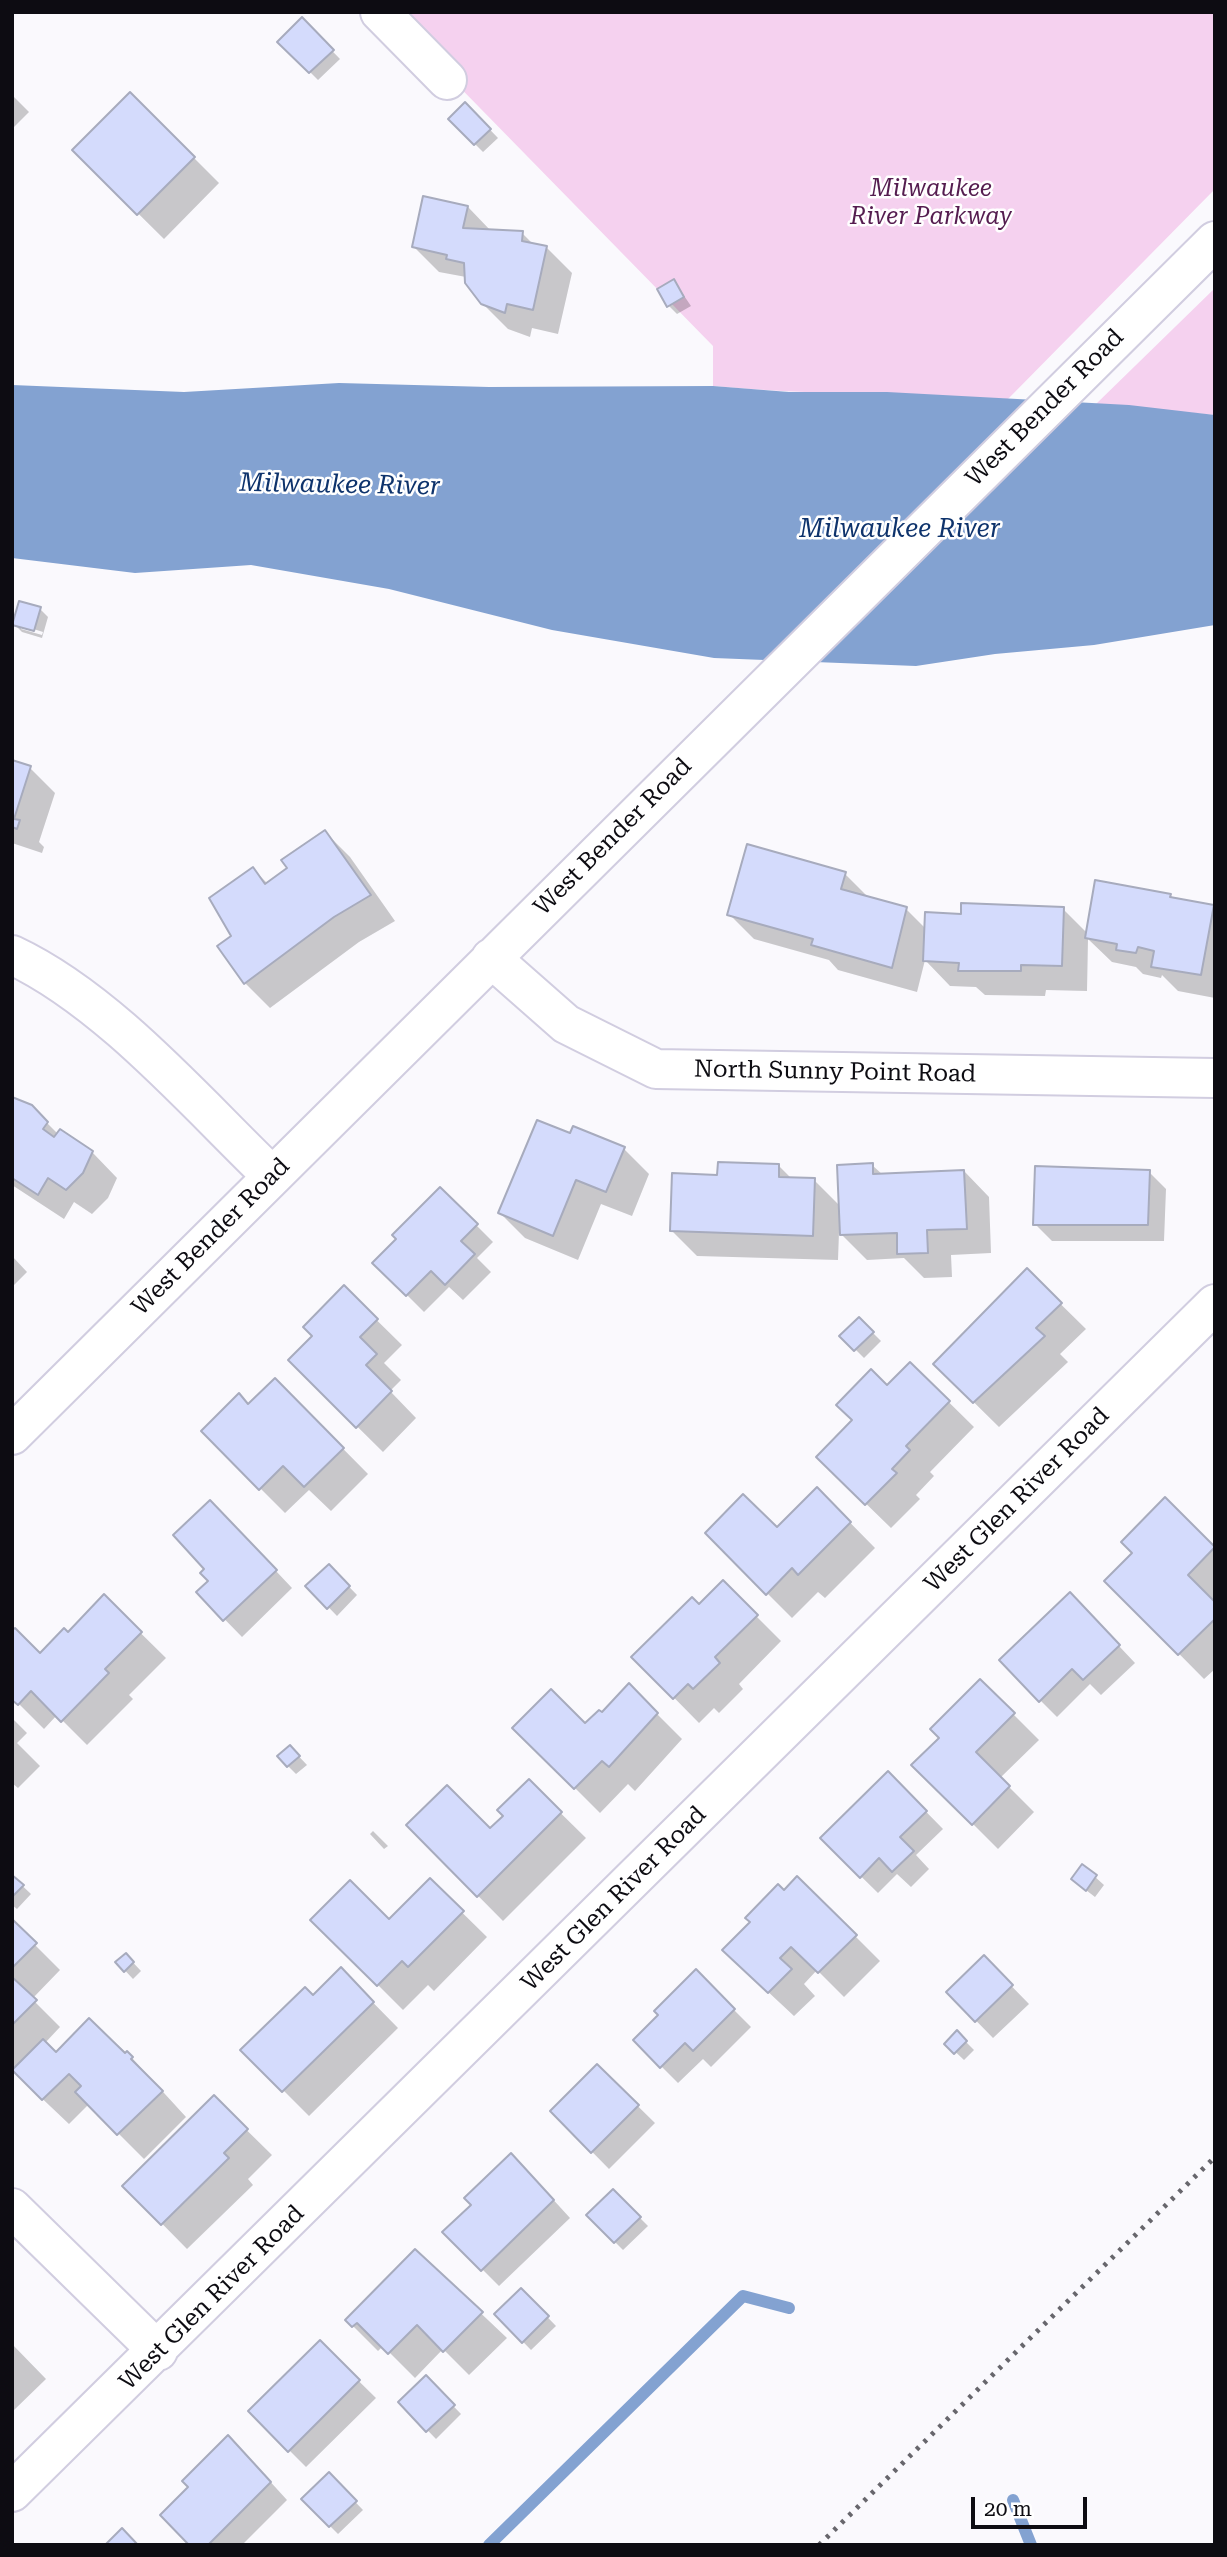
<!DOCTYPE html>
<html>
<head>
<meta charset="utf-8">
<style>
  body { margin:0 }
  #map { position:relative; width:1227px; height:2557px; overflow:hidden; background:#faf9fd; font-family:"Roboto Serif",serif }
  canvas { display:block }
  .frame { position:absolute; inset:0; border:14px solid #0d0c12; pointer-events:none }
  .scale { position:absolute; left:971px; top:2497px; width:116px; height:32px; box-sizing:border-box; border:4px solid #0d0c12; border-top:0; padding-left:9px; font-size:21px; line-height:24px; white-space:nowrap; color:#0d0c12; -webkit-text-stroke:5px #fff; paint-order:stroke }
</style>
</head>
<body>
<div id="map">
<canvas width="1227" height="2557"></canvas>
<div class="frame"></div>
<div class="scale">20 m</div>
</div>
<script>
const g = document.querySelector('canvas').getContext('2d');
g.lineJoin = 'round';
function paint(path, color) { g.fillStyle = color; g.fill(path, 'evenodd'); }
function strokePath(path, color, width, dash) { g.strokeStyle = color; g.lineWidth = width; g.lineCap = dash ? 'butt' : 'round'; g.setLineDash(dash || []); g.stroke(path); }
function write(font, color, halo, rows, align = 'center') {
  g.font = font + ' "Roboto Serif",serif'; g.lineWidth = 5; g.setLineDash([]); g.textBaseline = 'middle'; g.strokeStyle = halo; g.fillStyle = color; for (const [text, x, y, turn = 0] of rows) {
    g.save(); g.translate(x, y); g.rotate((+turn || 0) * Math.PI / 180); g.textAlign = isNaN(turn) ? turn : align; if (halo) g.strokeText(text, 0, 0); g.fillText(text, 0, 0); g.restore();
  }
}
paint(new Path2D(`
  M386 12H1215V189L1008 399C910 394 811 395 713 386V346Z
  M1215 288V415L1096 404Z`), '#f5d1ef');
paint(new Path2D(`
  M339 383 489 387 713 386 789 392H887L1129 405 1215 415V625L1094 645 995 654 916 666 714 658 552 630 389 589 251 565 135 573 12 558V385L184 392Z`), '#83a2d1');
paint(new Path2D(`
  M302 20 340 59 318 80 280 42Z
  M130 94 219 183 164 239 74 150Z
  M12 95 29 112 12 129Z
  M465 104 498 138 483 152 450 119Z
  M468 207 491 231 522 233 534 245 547 248 572 273 558 334 532 328 530 337 508 329 482 303 466 277 439 272 414 247Z
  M674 281 691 306 677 314 669 306Z
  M40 609 48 617 42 638 22 632 14 624ZM21 625 43 632 42 635 21 629Z
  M12 762 30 768 55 793 39 842 44 847 42 853 12 843Z
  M325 832 350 857 395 921 359 942 270 1008 245 983 220 947 233 937 253 869 268 884 289 869Z
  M845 874 870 899 906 909 926 929 963 916 1063 909 1087 933 1170 895 1175 900 1213 907 1215 998 1178 991 1162 975 1161 978 1143 974 1136 967 1112 962 1088 939 1087 991 1046 990 1045 996 985 995 976 987 950 986 925 960 917 992 838 970 829 960 754 939 729 914Z
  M12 1099 31 1107 58 1134 92 1152 117 1178 108 1198 92 1214 74 1202 64 1219 12 1185Z
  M571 1135 624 1149 649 1174 632 1216 601 1204 578 1260 525 1238 500 1213Z
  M872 1165 883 1175 964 1171 989 1197 991 1253 951 1255 952 1277 924 1278 904 1258 867 1260 839 1232 838 1260 697 1256 672 1231 719 1176 779 1166 792 1179 814 1180 840 1206Z
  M1149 1172 1166 1189 1164 1241H1052L1035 1224Z
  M440 1189 493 1242 477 1258 491 1272 463 1300 449 1287 424 1312 375 1263Z
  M12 1256 27 1272 12 1287Z
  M1027 1271 1086 1329 1060 1354 1068 1362 999 1427 935 1364Z
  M344 1288 402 1345 384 1363 401 1380 390 1391 416 1418 383 1452 290 1360 314 1336Z
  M859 1319 881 1341 864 1358 842 1336Z
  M910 1364 974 1427 930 1472 934 1476 916 1495 920 1499 891 1528 818 1457Z
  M275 1380 368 1474 331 1511 309 1490 285 1513 203 1431 249 1406Z
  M817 1489 875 1548 825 1598 818 1592 792 1618 707 1533 777 1529Z
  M1165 1500 1215 1549V1599L1212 1602 1215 1604V1669L1204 1679 1107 1581 1134 1553Z
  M227 1519 292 1588 242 1637 198 1592 210 1581 207 1569Z
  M329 1566 357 1595 337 1616 308 1586Z
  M723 1583 781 1641 739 1684 743 1689 719 1713 714 1708 699 1723 634 1657 699 1606Z
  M104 1597 166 1658 129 1695 133 1699 87 1745 57 1715 44 1729 12 1697 40 1655 68 1634Z
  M1087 1612 1135 1663 1101 1695 1090 1684 1057 1717 1040 1700Z
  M980 1681 1039 1740 1000 1778 1034 1812 998 1849 914 1765 941 1738Z
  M629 1686 682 1739 635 1791 628 1784 600 1813 515 1728 585 1725 602 1714Z
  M12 1718 27 1733 17 1743 40 1766 18 1788 12 1783Z
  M290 1747 307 1765 296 1774 279 1757Z
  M888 1773 943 1829 916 1855 929 1869 911 1887 897 1874 878 1893 822 1838Z
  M529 1782 586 1838 503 1921 408 1825 490 1831 505 1816Z
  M373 1831 388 1846 384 1849 370 1834Z
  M1083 1866 1104 1885 1095 1897 1082 1887Z
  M13 1877 31 1894 17 1909 12 1905Z
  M797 1878 880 1961 844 1997 817 1970 804 1984 815 1996 794 2016 750 1975 784 1892Z
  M430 1881 487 1937 434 1991 428 1985 403 2010 313 1920 389 1921Z
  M12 1922 60 1970 32 1999 60 2027 45 2043 56 2054 90 2020 132 2058 186 2117 144 2159 89 2104 69 2124 12 2070Z
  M126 1955 141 1971 133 1979 117 1962Z
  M984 1958 1029 2004 993 2038 948 1992Z
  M341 1970 398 2028 309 2116 243 2050 313 1997Z
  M696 1972 751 2027 711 2067 703 2059 678 2083 635 2040Z
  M957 2033 974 2050 964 2060 947 2044Z
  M597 2066 655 2123 609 2169 552 2111Z
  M214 2098 272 2155 248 2179 253 2185 187 2249 125 2186Z
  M528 2172 570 2218 499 2286 445 2232Z
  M613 2191 648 2226 623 2250 588 2215Z
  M415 2251 507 2338 469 2375 443 2349 415 2378 383 2346 378 2351 347 2320Z
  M521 2290 556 2326 531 2350 496 2314Z
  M320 2343 376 2398 306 2467 250 2411Z
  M12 2344 46 2379 12 2412Z
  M426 2378 461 2414 436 2439 400 2402Z
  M245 2454 287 2500 242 2545H192L190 2488Z
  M329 2475 363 2510 338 2534 303 2499Z`), '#0003');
strokePath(new Path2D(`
  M1013 2500 1031 2545
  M489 2545 743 2296 789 2308`), '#83a2d1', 12);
const building = new Path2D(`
  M302 17 334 50 309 73 277 42Z
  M130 92 195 157 137 215 72 150Z
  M465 102 491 129 474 145 448 119Z
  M423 196 468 206 463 228 523 231 522 241 547 246 533 310 507 304 505 313 481 304 465 283 464 263 446 259 447 255 412 247Z
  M674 279 684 297 667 307 657 289Z
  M19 601 41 607 34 631 12 625Z
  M12 760 31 766 14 819 20 820 17 829 12 827Z
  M325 830 371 895 334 917 244 984 217 946 231 936 209 898 253 867 265 884 287 868 281 860Z
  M747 844 846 872 841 889 907 907 892 968 811 945 813 939 727 915Z
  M1095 880 1171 894 1170 897 1214 905 1201 975 1151 967 1154 951 1138 947 1136 953 1116 950 1117 944 1085 938Z
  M961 903 1064 907 1062 966 1021 965V971H958L959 963 923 961 925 912 961 914Z
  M12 1097 32 1105 48 1122 43 1129 54 1137 60 1129 93 1151 83 1173 66 1190 48 1178 38 1195 12 1178Z
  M537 1120 570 1133 573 1126 625 1147 606 1192 576 1180 553 1236 498 1213Z
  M718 1162 779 1164V1177L815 1178 813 1236 670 1231 672 1173 717 1175Z
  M873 1163V1174L964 1170 967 1229 927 1230 928 1253 897 1254V1233L840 1235 837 1165Z
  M1035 1166 1150 1170 1148 1225H1033Z
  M440 1187 478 1224 461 1241 475 1254 445 1285 431 1271 406 1296 372 1263 396 1239 392 1235Z
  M1027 1268 1062 1303 1036 1328 1045 1336 973 1403 933 1364Z
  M344 1285 378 1319 360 1337 377 1354 366 1365 392 1391 356 1428 288 1360 312 1336 303 1327Z
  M859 1317 874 1332 854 1351 839 1336Z
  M910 1362 950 1401 906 1446 910 1450 892 1469 897 1473 865 1505 816 1457 852 1420 836 1405 871 1369 887 1385Z
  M275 1378 344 1448 304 1487 283 1466 259 1490 201 1431 239 1393 248 1404Z
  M817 1487 851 1522 798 1575 792 1568 766 1595 705 1533 743 1494 777 1527Z
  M1165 1497 1215 1547 1188 1575 1215 1602V1619L1178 1655 1104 1581 1132 1553 1121 1542Z
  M210 1500 277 1570 223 1621 196 1592 208 1581 200 1573 204 1569 173 1535Z
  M329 1564 350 1586 327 1609 305 1586Z
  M723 1580 758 1615 715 1657 720 1663 693 1689 688 1684 673 1699 631 1657 692 1597 699 1604Z
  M1070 1592 1120 1645 1083 1680 1072 1669 1039 1702 999 1660Z
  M104 1594 142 1632 105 1669 109 1673 61 1722 31 1691 18 1705 12 1700V1630L15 1628 40 1653 64 1628 68 1632Z
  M980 1679 1015 1713 976 1752 1010 1786 972 1825 911 1765 939 1738 930 1729Z
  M629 1683 658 1713 609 1767 602 1761 574 1789 512 1728 551 1689 585 1723 599 1710 602 1712Z
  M290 1745 300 1756 287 1767 277 1756Z
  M888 1771 927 1811 900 1837 914 1851 892 1872 879 1858 860 1878 820 1838Z
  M529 1779 562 1812 477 1897 406 1825 447 1785 490 1828 503 1816 497 1810Z
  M1082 1864 1097 1875 1086 1891 1071 1879Z
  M12 1875 24 1885 12 1897Z
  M797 1876 857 1935 818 1973 791 1947 780 1958 792 1969 768 1993 722 1950 750 1922 745 1918 778 1884 784 1890Z
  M430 1878 464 1911 408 1967 402 1961 377 1986 310 1920 350 1880 389 1919Z
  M12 1919 37 1943 12 1968Z
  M126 1953 134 1962 124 1972 115 1962Z
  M984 1955 1013 1985 975 2022 946 1992Z
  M341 1967 374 2002 282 2092 240 2050 305 1987 313 1995Z
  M696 1969 735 2009 693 2051 685 2043 660 2068 633 2040 658 2015 654 2011Z
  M12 1977 37 2000 12 2025Z
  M89 2018 125 2053 127 2051 133 2057 131 2059 163 2091 117 2135 75 2092 81 2086 69 2074 42 2100 12 2070 43 2039 56 2052Z
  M957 2030 967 2041 954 2054 944 2044Z
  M597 2064 639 2105 591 2153 550 2111Z
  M214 2095 248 2129 224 2153 229 2158 161 2225 122 2186Z
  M511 2153 554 2200 481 2271 442 2232 471 2205 464 2198Z
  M613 2189 641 2217 614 2243 586 2215Z
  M415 2249 483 2312 443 2352 417 2325 388 2354 357 2323 352 2327 345 2320Z
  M521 2288 549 2316 522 2343 494 2314Z
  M320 2340 360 2380 288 2452 248 2411Z
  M426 2375 455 2405 426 2432 398 2402Z
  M228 2435 271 2482 208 2545H189L160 2515 188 2487 182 2481Z
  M329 2472 357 2501 329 2527 301 2499Z
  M122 2528 138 2545H105Z`);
paint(building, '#d4dbfc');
strokePath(building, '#a7abbd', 2);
const minor = new Path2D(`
  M380 12 447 80
  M12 955C108 1000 196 1103 272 1176
  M491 958 566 1024 656 1069 1215 1078
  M12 1435 1215 241
  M12 2208 158 2351
  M12 2492 1215 1304`);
strokePath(minor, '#d1cde0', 42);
strokePath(minor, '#fff', 38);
strokePath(new Path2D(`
  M819 2545 1215 2157`), '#67666c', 5, [3.5, 7]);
write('italic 24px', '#551d50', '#fff', [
  ["Milwaukee",931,189],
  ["River Parkway",931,217]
]);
write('24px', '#0d0c12', '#fff', [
  ["West Bender Road",1045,408,-45],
  ["West Bender Road",613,837,-45],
  ["North Sunny Point Road",835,1072,1],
  ["West Bender Road",211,1237,-45],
  ["West Glen River Road",1017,1500,-45],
  ["West Glen River Road",614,1899,-45],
  ["West Glen River Road",212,2298,-45]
]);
write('italic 26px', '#0e336c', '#fff', [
  ["Milwaukee River",340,485,1],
  ["Milwaukee River",900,529]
]);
</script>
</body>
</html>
